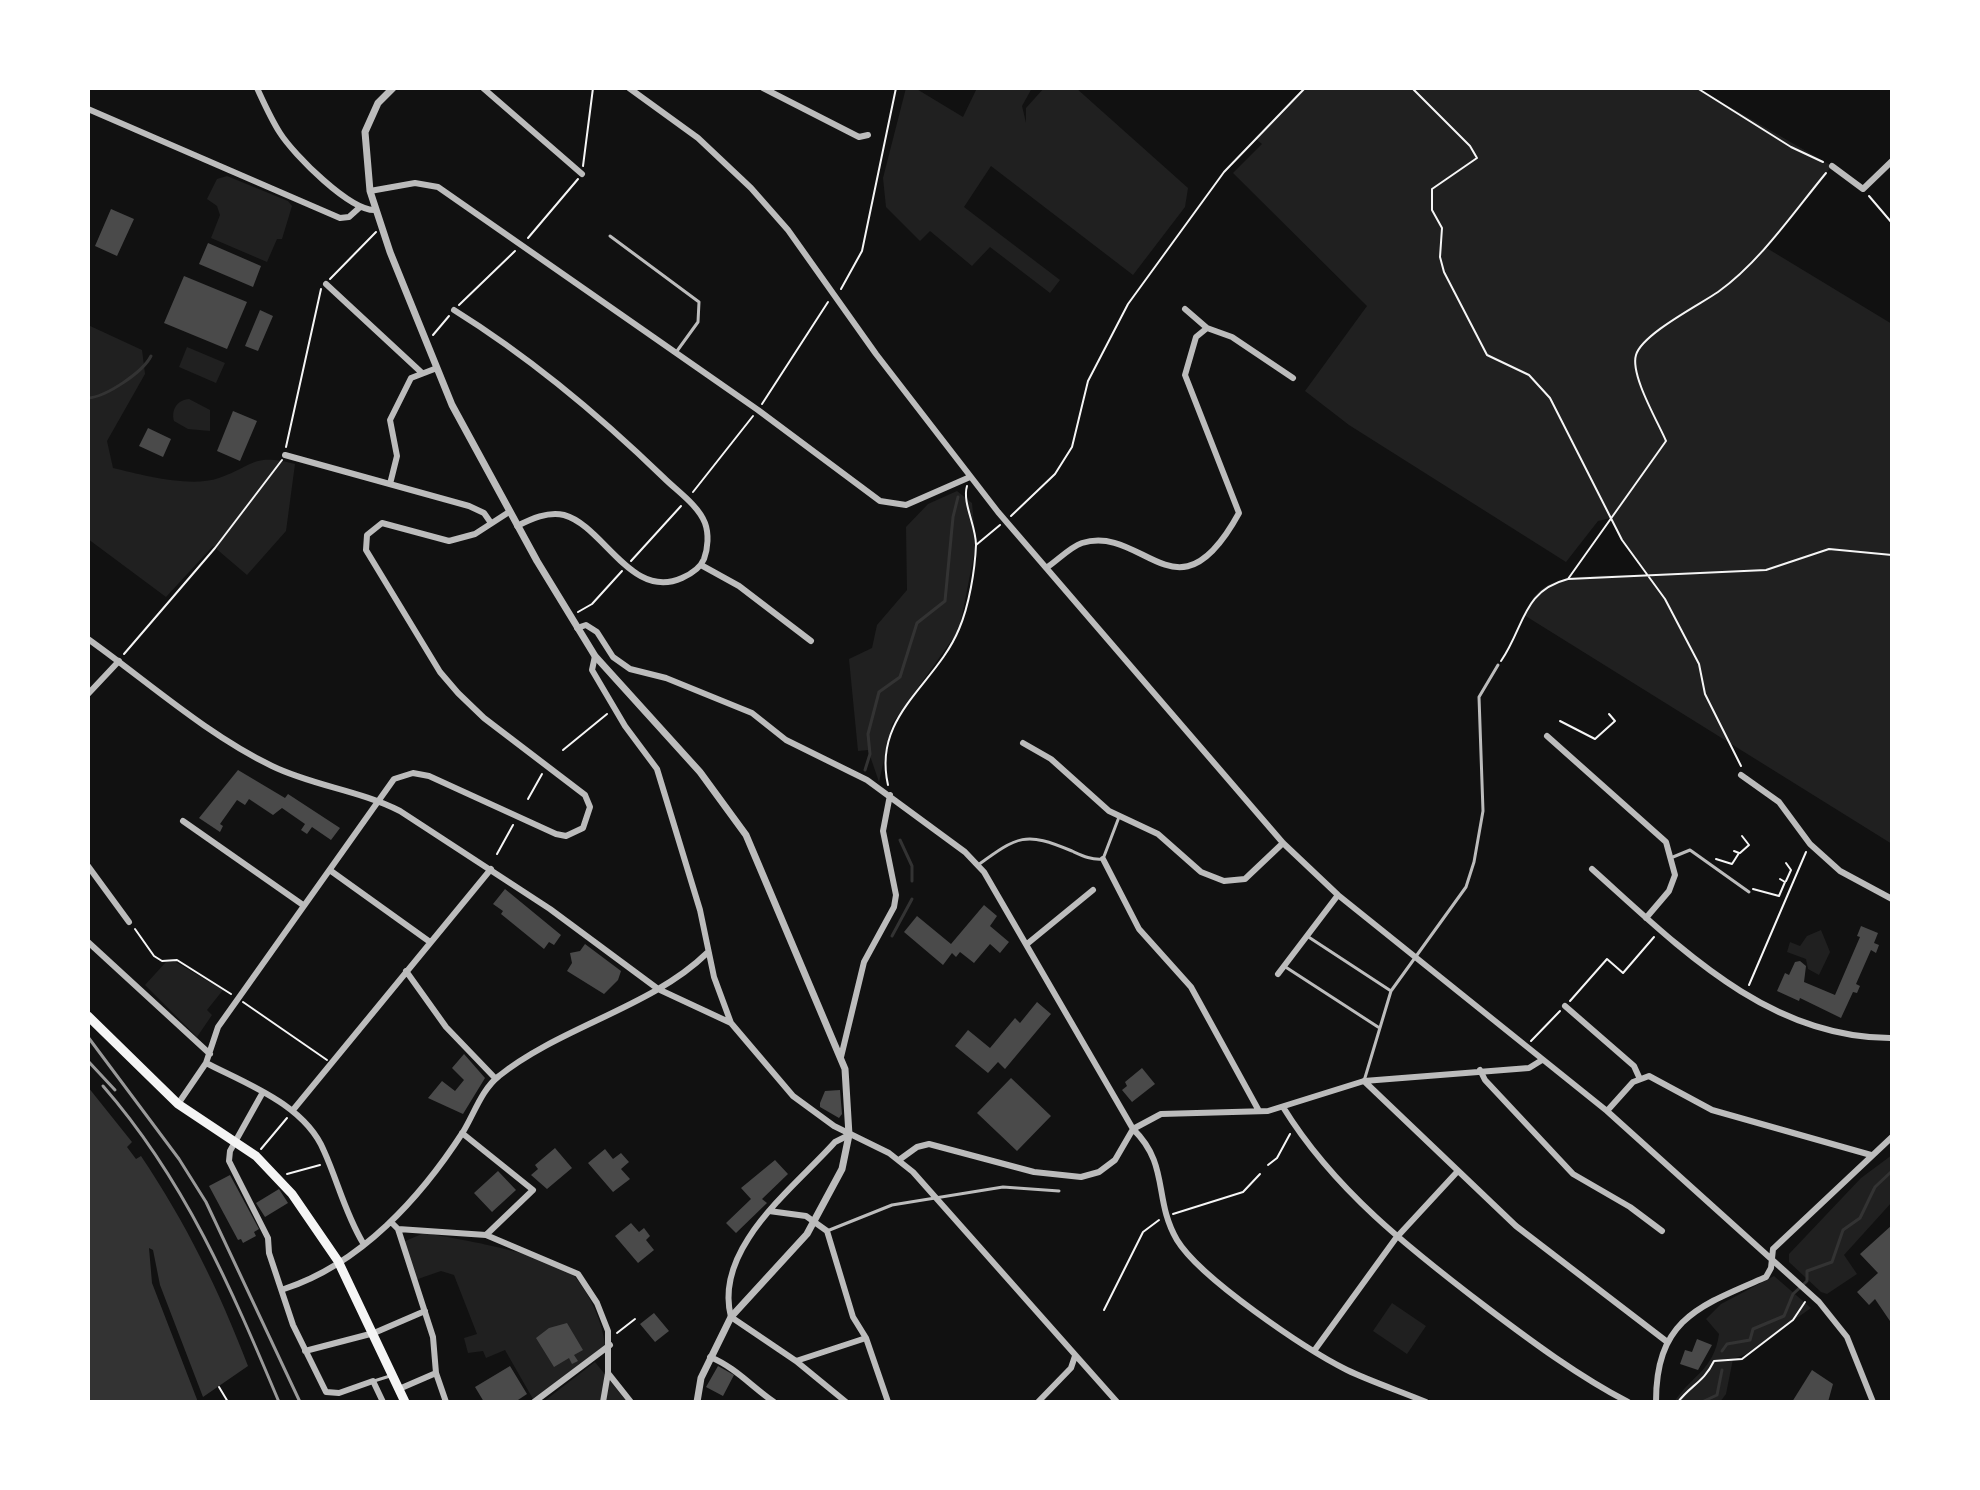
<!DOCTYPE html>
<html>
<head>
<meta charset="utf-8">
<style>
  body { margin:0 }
  #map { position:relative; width:1980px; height:1490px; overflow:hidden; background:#111; font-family:Signika,sans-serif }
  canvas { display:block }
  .frame { position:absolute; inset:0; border:90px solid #fff; pointer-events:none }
</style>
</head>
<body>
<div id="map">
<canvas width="1980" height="1490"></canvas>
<div class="frame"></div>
</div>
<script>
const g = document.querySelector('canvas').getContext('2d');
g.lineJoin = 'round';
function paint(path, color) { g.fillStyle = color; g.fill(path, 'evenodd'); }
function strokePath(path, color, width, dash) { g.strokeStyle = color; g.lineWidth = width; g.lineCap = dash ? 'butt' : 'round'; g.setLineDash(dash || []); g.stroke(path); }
paint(new Path2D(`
  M906 88H915L963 117 977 88H1032L1022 106 1026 123V108L1044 88H1076L1188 188 1185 207 1133 275 991 166 964 207 1060 280 1050 293 990 247 972 266 930 231 920 241 886 207 883 178Z
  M1305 88H1697L1832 166 1765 247 1892 324V844L1524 615C1529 606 1533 595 1542 589 1563 572 1621 576 1649 575L1622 540 1611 518 1598 521 1566 562 1349 425 1305 391 1367 306 1233 173 1262 144 1256 139Z
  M227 176 288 201 292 206 282 239H277L267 262 211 238 220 215 217 206 207 199 217 179Z
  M88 325 142 350 145 374 107 441 113 468C142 475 190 488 219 478 255 466 251 453 295 464L286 531 247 575 213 546 166 597 88 539Z
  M187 347 225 363 216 383 179 367Z
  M189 399 210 410V431L188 429 174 421C171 410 177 400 189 399Z
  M957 491 972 503 976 545 959 630 892 724 879 782 868 750 858 751 849 659 872 648 877 625 907 590 906 527 928 504Z
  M1821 930 1830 952 1819 975 1808 969 1806 959 1787 952 1790 942 1800 946 1807 936Z
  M174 961 223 990 207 1010 212 1015 197 1037 145 985 166 962Z
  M1892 1155V1202L1844 1255 1857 1274 1827 1294 1821 1292 1789 1262V1254L1861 1178Z
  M424 1233C454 1238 557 1255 576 1278 591 1297 602 1321 605 1345L533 1399 505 1350 486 1358 483 1351 468 1353 464 1338 477 1334 454 1275 441 1271 415 1280 403 1242Z
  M1774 1276 1811 1308 1746 1354 1733 1359 1726 1394 1720 1402H1674C1692 1375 1714 1370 1719 1334L1706 1319 1721 1304Z
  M1392 1303 1426 1326 1407 1354 1373 1331Z
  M595 1362 627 1402H543Z`), '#202020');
paint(new Path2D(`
  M88 1087 132 1142 127 1147 136 1159 141 1156C186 1223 219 1290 248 1366L203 1397 160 1285 153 1250 149 1248 152 1283 198 1402H88Z`), '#333');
strokePath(new Path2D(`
  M88 398C106 397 143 372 151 356
  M865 770 870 754 868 734 879 692 900 677 917 623 945 601 953 517 958 497
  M900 840 912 866V881
  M892 936 912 899
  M1722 1351 1727 1344 1750 1340 1753 1329 1784 1316 1793 1294 1807 1281V1271L1832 1262 1843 1230 1860 1218 1875 1187 1892 1171
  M1702 1402 1717 1395 1722 1370`), '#333', 3);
paint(new Path2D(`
  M111 209 134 219 117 256 95 246Z
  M208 243 261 266 253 287 199 264Z
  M184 276 247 302 227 349 164 323Z
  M260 310 273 316 258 351 245 346Z
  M233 411 257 421 240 461 217 451Z
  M148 428 171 439 163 457 139 446Z
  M238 770 285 798 288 794 340 828 331 840 312 827 307 834 301 830 305 824 282 808 273 815 249 799 245 805 237 800 220 824 223 826 220 832 199 818Z
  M505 889 561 935 554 945 549 942 544 949 501 914 503 911 493 904Z
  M984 905 997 916 990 926 1009 942 1000 953 990 944 974 963 960 952 956 957 952 953 943 965 904 932 917 916 951 944Z
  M1861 926 1878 933 1874 943 1879 945 1876 953 1871 950 1856 984 1860 986 1857 993 1853 992 1841 1018 1800 998 1799 1001 1777 991 1785 973 1789 975 1795 962 1800 961 1806 966 1804 982 1835 995 1860 937 1857 936Z
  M585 944 621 971 618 980 604 994 567 971 572 963 570 953 580 951Z
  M1037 1002 1051 1014 1005 1069 998 1062 988 1073 955 1046 968 1030 990 1048 1015 1018 1020 1023Z
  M464 1054 485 1078 463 1114 428 1098 442 1081 455 1091 464 1080 452 1068Z
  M1142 1068 1155 1084 1132 1102 1122 1090 1127 1086 1125 1082Z
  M1011 1078 1051 1116 1017 1151 977 1113Z
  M840 1090 842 1114 839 1118 820 1107V1103L825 1091Z
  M555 1148 572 1168 547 1189 531 1175 538 1169 535 1165Z
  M605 1149 613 1159 621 1153 629 1162 621 1169 630 1179 613 1192 588 1163Z
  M775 1160 788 1174 762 1199 767 1203 736 1233 726 1223 751 1199 741 1188Z
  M498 1171 516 1190 492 1212 474 1193Z
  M230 1175 259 1229 254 1232 256 1236 243 1243 241 1239 238 1240 209 1186Z
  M279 1189 288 1203 265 1217 256 1203Z
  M631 1223 639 1232 644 1228 650 1236 646 1240 654 1250 638 1263 615 1236Z
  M1892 1225V1324L1875 1299 1869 1305 1857 1292 1878 1273 1860 1254Z
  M654 1313 669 1331 655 1342 640 1324Z
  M567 1323 583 1350 574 1355 578 1361 572 1364 569 1358 554 1367 536 1338 549 1328Z
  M1697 1339 1712 1345 1698 1370 1680 1364 1685 1350 1692 1352Z
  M510 1366 527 1394 515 1402H484L475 1387Z
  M718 1366 734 1375 723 1396 706 1387Z
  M1812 1370 1833 1384 1828 1402H1792Z`), '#4a4a4a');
strokePath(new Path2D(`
  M1412 88 1470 146 1477 158 1432 189V210L1442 228 1440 257 1444 272 1487 355 1529 375 1550 398 1622 540 1665 599 1699 664 1705 694 1741 766
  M1697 88 1791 147 1823 162
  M583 166 593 88
  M1869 196 1892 223
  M528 238 578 179
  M330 279 376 232
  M841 289 862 251 896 88
  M459 305 515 251
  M433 335 449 316
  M762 404 828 302
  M286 447 321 289
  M693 492 753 416
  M1011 516 1055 474 1072 447 1088 381 1128 304 1224 172 1305 88
  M976 545 1000 525
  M631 561 681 506
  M1568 579 1666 441C1658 422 1630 375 1636 355 1642 334 1699 305 1718 292 1760 262 1793 213 1826 173
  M578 612 592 604 622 571
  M124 654 215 548 282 460
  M1501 661C1525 626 1522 591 1568 579L1766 570 1829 549 1892 555
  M1560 721 1595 739 1615 721 1609 714
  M563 750 607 714
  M888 785C872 715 936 685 959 629 969 606 975 570 976 545 976 525 962 503 967 486
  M528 799 542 774
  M1740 853 1749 845 1742 836
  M497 854 513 825
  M1716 859 1732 864 1739 853 1734 851
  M1786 863 1791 870 1786 881
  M1753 889 1779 896 1785 882 1780 879
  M135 929 154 956 162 961 177 960 231 994
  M1749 985 1806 852
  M1570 1001 1607 959 1623 973 1654 937
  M243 1002 327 1060
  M1531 1041 1560 1011
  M261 1149 287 1118
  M1268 1165 1277 1158 1290 1134
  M287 1174 320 1165
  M1173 1214 1243 1192 1260 1174
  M1104 1310 1143 1232 1159 1220
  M617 1333 635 1319
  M219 1387 228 1402
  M1678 1402C1691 1385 1704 1382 1714 1361L1742 1359 1793 1320 1805 1302`), '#f5f5f5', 2);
strokePath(new Path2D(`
  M610 236 699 302 698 322 677 351
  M1673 857 1690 850 1749 892
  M978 865C1018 836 1025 831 1072 851 1083 856 1091 860 1103 859L1119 817
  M1307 936 1391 991
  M1284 966 1378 1027
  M1364 1081 1391 991 1466 887 1474 862 1483 811 1479 697 1498 665
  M827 1231 892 1205 1003 1187 1059 1191
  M374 1381 390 1376`), '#bcbcbc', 3);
strokePath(new Path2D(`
  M257 88C264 103 271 119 280 133 294 155 350 211 375 210
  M483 88 582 174
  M629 88 698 138 751 188 788 230 876 354 998 512 1283 843 1338 895 1607 1111 1819 1302 1847 1337 1873 1402
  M763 88 859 137 868 135
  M88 109 340 218 349 217 359 208
  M1832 166 1863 189 1892 161
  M370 191 415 183 438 187 758 410 880 501 906 505 970 477
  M326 284 422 373
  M1185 309 1207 328
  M454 310C531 358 599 415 664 478 677 491 698 505 705 523 709 534 708 548 704 559 700 569 691 574 682 578 631 601 604 526 564 515 548 511 531 519 517 526
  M285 455 469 506 484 513 491 523
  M390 484 397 456 390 420 411 378 437 368
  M701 565 739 586 811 641
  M1046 568C1057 561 1070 547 1082 543 1145 524 1177 626 1239 513L1185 375 1196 337 1207 328 1232 337 1293 378
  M577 628 586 625 597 632 613 657 630 669 666 678 752 713 786 740 867 780 965 852 984 872 1133 1129C1170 1165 1153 1199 1177 1240 1200 1278 1305 1349 1347 1370 1372 1382 1400 1391 1426 1402
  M88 639C147 681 206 734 272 766 313 786 359 790 400 811L550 909 658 989 731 1023 793 1096 834 1126 889 1153 913 1172 1117 1402
  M595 656 592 670 625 726 657 769 700 910 714 977 731 1023
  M88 694 119 661
  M1547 736 1666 842 1675 875 1669 891 1646 918
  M1023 743 1051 759 1109 811 1158 834 1201 872 1224 881 1245 879 1283 843
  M1741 775 1779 802 1810 844 1840 871 1892 899
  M183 821 303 905
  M1103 859 1139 929 1191 987 1259 1111
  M88 866 129 922
  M1592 869C1678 946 1768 1039 1892 1038
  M331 871 430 942
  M88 942 210 1054
  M1027 944 1093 890
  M406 971 446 1027 495 1078
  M1278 974 1338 895
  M1565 1006 1634 1066 1639 1077
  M841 1057 864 962 894 907 896 895 883 831 890 795
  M206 1063C247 1084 305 1105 324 1151 338 1182 345 1213 363 1243
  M1480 1070 1485 1080 1573 1174 1630 1207 1662 1231
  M1364 1081 1516 1226 1666 1341
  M263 1092 230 1151 229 1161 268 1238 269 1253 293 1325 326 1392 339 1393 373 1381 383 1402
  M178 1104 206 1063 218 1027 394 779 413 773 429 776 556 834 566 836 583 828 590 807 585 795 484 718 458 693 440 672 366 550 367 535 382 523 449 541 475 534 509 512
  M1283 1107C1334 1190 1410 1249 1486 1307 1531 1341 1578 1376 1628 1402
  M293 1110 491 869
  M1607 1111 1633 1082 1649 1076 1712 1110 1871 1155
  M462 1133 533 1190 486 1235
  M899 1160 917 1147 929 1144 1034 1172 1081 1177 1099 1172 1115 1160 1133 1129 1161 1114 1268 1111 1364 1081 1529 1068 1542 1060
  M769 1211 806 1216 827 1231 853 1317 866 1338 888 1402
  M391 1222 398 1229 486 1235 578 1274 597 1303 608 1331V1373L603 1402
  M398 1229 433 1337 436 1373 446 1402
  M284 1289C361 1264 421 1197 463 1132 474 1114 482 1089 499 1076 560 1027 652 1007 707 953
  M305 1351 374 1333 425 1311
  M1314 1351 1396 1238 1457 1172
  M710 1357C735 1367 752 1387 774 1402
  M796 1361 866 1338
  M608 1373 631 1402
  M399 1389 436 1373
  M534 1402 610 1345
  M846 1402 796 1361 731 1317C713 1248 794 1188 835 1142L849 1135
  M1038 1402 1071 1368 1075 1356
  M1656 1402C1656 1319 1699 1306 1766 1277L1771 1268 1773 1249 1892 1137`), '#bcbcbc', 6);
strokePath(new Path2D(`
  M393 88 378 103 365 132 370 191 390 252 452 405 537 561 595 656 700 772 746 835 845 1069 849 1135 842 1169 807 1234 731 1317 701 1378 697 1402`), '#bcbcbc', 7);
strokePath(new Path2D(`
  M88 1016 178 1104 256 1156 292 1194 338 1261 405 1402`), '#f5f5f5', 9);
strokePath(new Path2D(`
  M88 1037 179 1159 206 1202 300 1402
  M88 1061 115 1090
  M103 1086C185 1180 231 1288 279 1402`), '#9a9a9a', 3);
</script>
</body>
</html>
